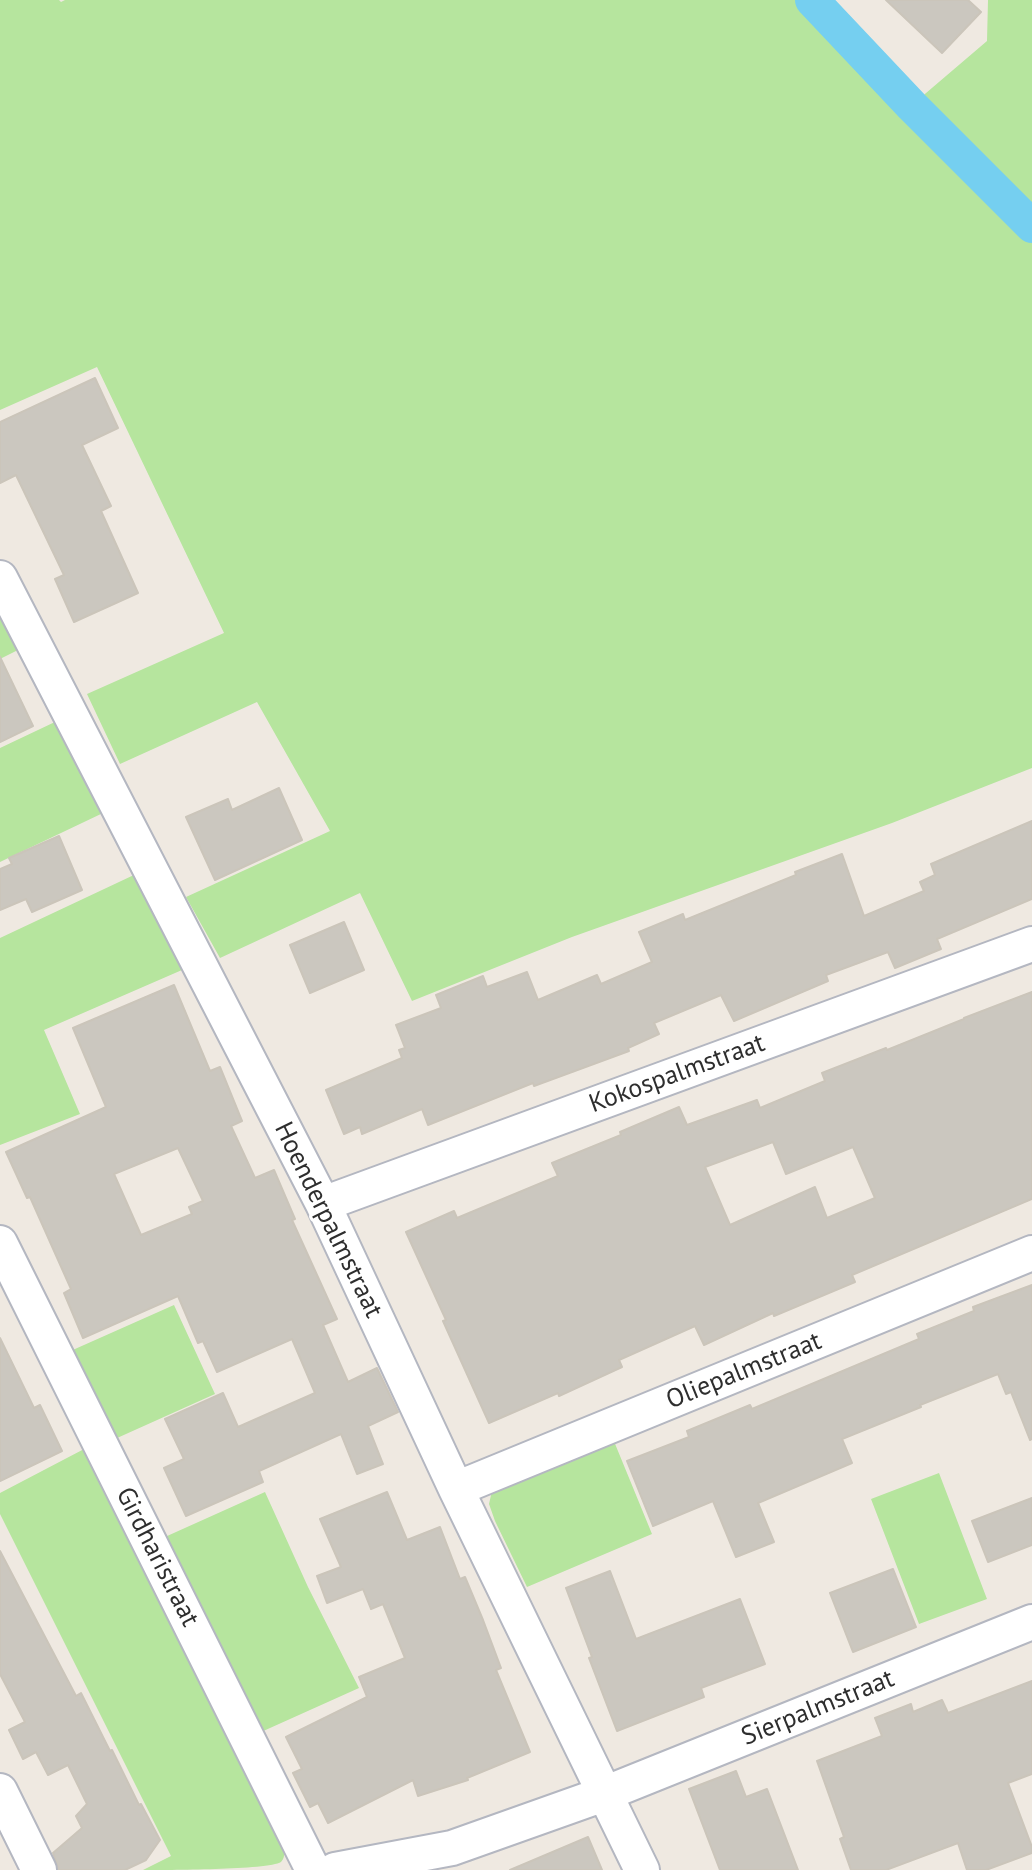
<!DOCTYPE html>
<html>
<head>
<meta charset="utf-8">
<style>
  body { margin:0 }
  canvas { display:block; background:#efe9e1 }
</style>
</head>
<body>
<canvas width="1032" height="1870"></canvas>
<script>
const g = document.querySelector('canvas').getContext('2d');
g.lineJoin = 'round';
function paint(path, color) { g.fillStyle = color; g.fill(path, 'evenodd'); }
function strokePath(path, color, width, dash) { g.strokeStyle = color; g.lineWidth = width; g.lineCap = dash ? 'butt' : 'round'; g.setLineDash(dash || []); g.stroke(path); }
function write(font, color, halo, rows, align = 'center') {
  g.font = font + ' "PT Sans",sans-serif'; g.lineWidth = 6; g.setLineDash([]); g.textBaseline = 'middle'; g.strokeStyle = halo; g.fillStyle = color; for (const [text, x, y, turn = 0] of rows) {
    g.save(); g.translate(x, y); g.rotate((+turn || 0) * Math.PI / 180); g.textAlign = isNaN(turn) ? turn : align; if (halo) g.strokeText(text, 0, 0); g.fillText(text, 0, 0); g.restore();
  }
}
paint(new Path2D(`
  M0 0H59L61 2 65 0H812L912 105 987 41 988 0H1032V768L892 823 572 937 412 1001 360 893 220 958 186 897 330 831 257 702 120 764 87 694 224 633 97 367 0 410Z
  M0 610 20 649 0 659Z
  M57 721 103 813 0 862V748Z
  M136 874 182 970 44 1030 80 1114 0 1145V938Z
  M174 1305 215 1394 106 1443 66 1353Z
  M611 1434 652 1534 527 1587 495 1521 489 1504 492 1491Z
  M86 1448 282 1845C284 1851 286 1857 281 1862 268 1870 165 1870 143 1870L171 1856 0 1514V1493Z
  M939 1473 987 1599 919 1624 871 1499Z
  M265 1492 308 1587 359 1688 250 1737 156 1541Z`), '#b6e59e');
strokePath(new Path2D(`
  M812 0 912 106 1032 226`), '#75cff0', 34);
const building = new Path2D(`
  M886 0H968L981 12 942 53Z
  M95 378 118 428 82 445 111 506 101 511 138 593 74 622 55 579 64 575 16 475 0 483V422Z
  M0 657 33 726 0 742Z
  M279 788 302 840 215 880 186 817 228 799 232 810Z
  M1032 821V899L937 939 941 949 895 968 888 952 826 975 828 981 734 1021 721 995 654 1023 659 1034 628 1048 629 1051 534 1086 533 1083 428 1125 422 1109 362 1134 360 1127 344 1134 326 1090 402 1058 399 1050 405 1048 396 1025 441 1008 436 995 483 976 487 987 527 972 538 1000 597 975 601 984 652 962 639 932 683 914 685 920 796 875 795 872 842 854 864 916 924 891 920 882 935 875 931 864Z
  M59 836 82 890 32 912 26 899 0 910V869L12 864 9 858Z
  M344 922 364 970 310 993 290 945Z
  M174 985 210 1071 220 1067 242 1121 231 1126 255 1178 274 1170 295 1219 292 1220 337 1319 323 1325 348 1382 377 1368 398 1412 368 1426 383 1464 357 1474 341 1434 259 1471 263 1482 186 1516 164 1468 184 1459 165 1419 223 1393 238 1427 315 1393 292 1339 217 1372 203 1341 198 1343 178 1296 83 1338 64 1293 71 1289 30 1197 27 1198 6 1152 106 1107 73 1028ZM178 1148 203 1201 189 1207 192 1214 141 1235 114 1174Z
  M1032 992V1199L852 1275 855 1282 774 1316 773 1313 704 1345 695 1326 619 1360 622 1367 559 1396 558 1393 489 1423 443 1321 446 1320 406 1232 454 1211 457 1218 558 1176 552 1163 621 1135 620 1132 679 1107 687 1125 757 1100 760 1108 825 1081 822 1073 886 1048 887 1050 964 1019V1018ZM773 1142 786 1174 853 1147 875 1198 827 1218 815 1187 730 1225 705 1167Z
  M1032 1285V1439L1030 1440 1011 1392 1006 1394 998 1374 920 1405 921 1407 842 1439 852 1463 758 1503 774 1542 736 1557 713 1501 653 1526 627 1461 689 1437 687 1431 750 1405 752 1409 919 1339 917 1334 974 1311 973 1307Z
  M0 1338 34 1408 40 1405 62 1451 0 1481Z
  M387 1492 407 1540 440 1527 460 1579 465 1577 483 1620 501 1668 496 1670 530 1752 467 1778 468 1780 418 1796 413 1780 328 1823 318 1803 310 1807 293 1773 302 1769 286 1737 367 1697 359 1677 405 1658 383 1604 371 1609 363 1589 327 1603 317 1576 341 1567 320 1519Z
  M1032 1498V1545L988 1562 972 1521Z
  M0 1551 76 1696 81 1693 110 1751 112 1750 139 1805 141 1804 160 1840 146 1860 125 1870H59L53 1853 82 1828 76 1816 87 1804 68 1765 48 1775 36 1752 23 1759 9 1730 25 1722 0 1674Z
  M893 1569 916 1627 853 1652 830 1593Z
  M610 1571 636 1639 740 1599 765 1664 701 1688 704 1697 617 1731 589 1658 592 1657 566 1588Z
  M1032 1681V1774L1008 1783 1032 1847V1853L986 1870H967L958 1843 886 1870H851L840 1839 844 1837 817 1761 882 1736 875 1718 911 1704 913 1712 942 1700 948 1713Z
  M736 1771 746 1797 767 1789 798 1870H720L689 1789Z
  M588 1837 602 1870H510Z`);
paint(building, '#cbc7bf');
strokePath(building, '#cbc5ba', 2);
const street = new Path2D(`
  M0 578 323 1204 456 1489 642 1870
  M323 1204 1032 944
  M0 1243 313 1870
  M456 1489 1032 1253
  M0 1791 39 1870
  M335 1870 452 1848 604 1794 1032 1622`);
strokePath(street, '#b4b7c1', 38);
strokePath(street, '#fff', 34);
write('26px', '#2e2e2e', '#fff', [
  ["Kokospalmstraat",677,1074,-20],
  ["Hoenderpalmstraat",328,1220,64],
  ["Oliepalmstraat",744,1371,-22],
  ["Girdharistraat",157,1557,63],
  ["Sierpalmstraat",818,1708,-22]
]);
</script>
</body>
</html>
